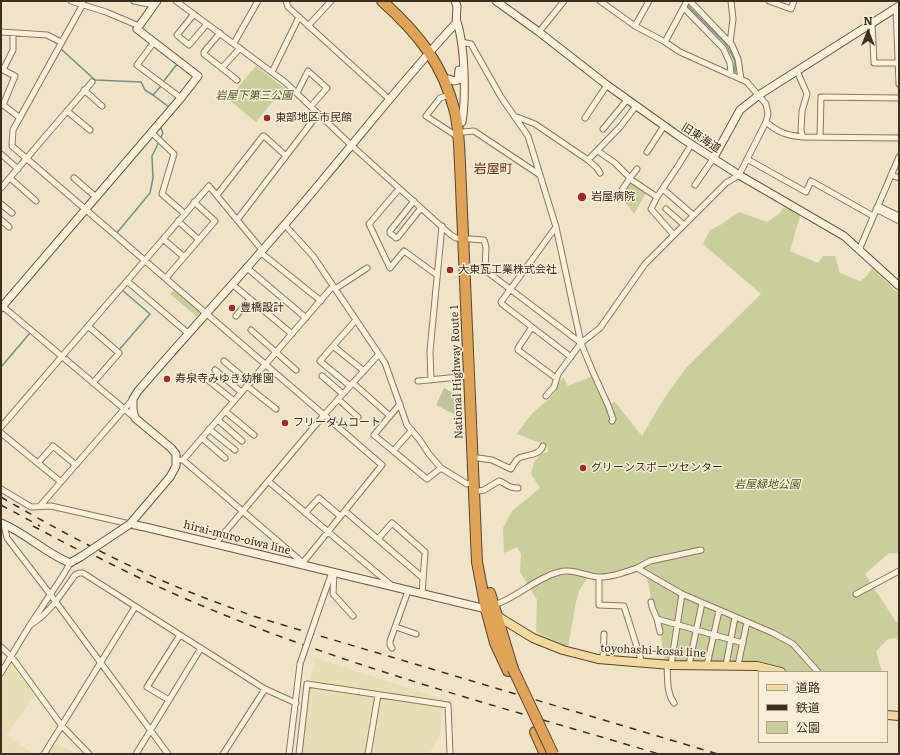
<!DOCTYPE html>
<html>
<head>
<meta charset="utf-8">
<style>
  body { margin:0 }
  #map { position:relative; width:900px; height:755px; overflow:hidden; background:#f0e4c8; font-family:Literata,"Noto Sans JP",serif }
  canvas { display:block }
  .frame { position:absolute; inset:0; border:2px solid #3d2e20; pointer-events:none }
  .legend { position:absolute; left:758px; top:671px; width:130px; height:72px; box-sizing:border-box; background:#f7eed8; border:1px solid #ada18e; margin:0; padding:5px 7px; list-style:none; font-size:12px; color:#3d2e20 }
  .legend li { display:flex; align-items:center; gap:8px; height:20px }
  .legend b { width:20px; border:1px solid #ada18e }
  .north { position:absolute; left:848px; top:12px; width:40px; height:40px; -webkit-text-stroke:3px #f7eed8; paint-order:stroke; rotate:0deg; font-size:11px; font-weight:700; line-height:16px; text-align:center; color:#3d2e20 }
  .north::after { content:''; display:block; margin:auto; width:14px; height:18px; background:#3d2e20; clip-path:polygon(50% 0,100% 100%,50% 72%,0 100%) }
</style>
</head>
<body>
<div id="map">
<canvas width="900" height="755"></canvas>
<div class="frame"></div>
<ul class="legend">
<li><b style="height:5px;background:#f3d9a0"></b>道路</li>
<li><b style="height:5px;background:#3d2e20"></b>鉄道</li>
<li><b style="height:11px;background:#c9cf9b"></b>公園</li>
</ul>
<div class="north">N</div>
</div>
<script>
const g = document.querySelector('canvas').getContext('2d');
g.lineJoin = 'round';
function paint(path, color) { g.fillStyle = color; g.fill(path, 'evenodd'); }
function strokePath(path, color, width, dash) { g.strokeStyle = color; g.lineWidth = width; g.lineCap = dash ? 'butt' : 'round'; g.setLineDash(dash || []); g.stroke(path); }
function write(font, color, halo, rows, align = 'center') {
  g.font = font + ' Literata,"Noto Sans JP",serif'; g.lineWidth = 3; g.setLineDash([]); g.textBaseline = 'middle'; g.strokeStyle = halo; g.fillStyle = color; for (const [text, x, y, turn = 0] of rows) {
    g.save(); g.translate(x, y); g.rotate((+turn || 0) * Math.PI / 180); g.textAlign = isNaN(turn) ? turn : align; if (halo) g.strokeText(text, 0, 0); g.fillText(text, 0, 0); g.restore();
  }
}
paint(new Path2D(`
  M315 658 443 699 441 733 429 754H297L304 702Z
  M12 664 35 696 6 735 34 754H1V681Z
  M57 744 78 754H44Z`), '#e6deb5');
paint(new Path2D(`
  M256 66 284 88 256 122 228 99Z
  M629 182 646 193 634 214 625 202 631 194 624 189Z
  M784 207 786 209 788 207 799 214 800 216 790 251 818 263 823 256H835L840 273 860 281 867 276 872 268 899 294V553H889L865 574 896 622H899V641L895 638 888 639 876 651 882 672H781L757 666 665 664 658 619 652 607 649 586 645 573 637 568 608 575 588 577 579 591 576 602 568 647 536 632 537 600 520 572 521 554 517 547 504 553 503 528 512 511 540 488 531 474 534 462 541 454 548 452V446L517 434C523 425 529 416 537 409 542 404 548 401 552 396 557 390 557 383 563 377L568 386 593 376 608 405 615 402 642 436 663 400 686 368 761 294 703 244 710 230 720 225 739 212 767 222 779 214Z
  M175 289 201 312 197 317 170 294Z`), '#c9cf9b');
paint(new Path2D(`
  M444 388 461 397 456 415 436 405Z`), '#bfc49a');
strokePath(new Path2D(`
  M683 1 726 44 735 61V72
  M53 41 58 44 61 49 95 80 141 82 145 90 153 95 161 86
  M163 82 178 63
  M153 95 169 107
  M160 126 163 133 160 139
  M116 234 150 193 153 178 152 156 159 142
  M119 350 150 314 122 290 123 289
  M1 367 30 333
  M93 379 112 357`), '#6f938a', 1.5);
const street = new Path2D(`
  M71 1 106 12 139 26
  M134 1 154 5
  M176 1 285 82 351 145 451 235 456 238 484 240 486 247 485 270 581 343
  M286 1 288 7 389 99
  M690 1 732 45 738 59 741 79
  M769 1 791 9 794 1
  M83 4 13 130 12 146 382 465 301 565
  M684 8 723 48 730 63 731 75
  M896 8 899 84
  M194 14 177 35 189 45 207 24
  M872 23 874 63H899
  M308 26 331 1
  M635 26 649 1
  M1 32 47 35 61 42
  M539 32 564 1
  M220 33 204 52V54L237 80
  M154 42 137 65 181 98
  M461 42 471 44 501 97 528 136 556 227 581 343 592 370 608 405 613 419 612 421
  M665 42 687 1
  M234 43 258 1
  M730 43 733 19 731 1
  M222 68 240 48
  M797 71 807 94 802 111 801 131 803 137 899 138
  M272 72 299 17
  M84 90 102 106
  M297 93 308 71 327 88 311 106
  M450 95 440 98 426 116 458 137
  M2 104 20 118
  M3 105 15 76 3 70 13 50V33
  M67 111 90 130
  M517 117 535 124 588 160 620 127 636 106
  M585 118 607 85
  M766 122C779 133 786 135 803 137
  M603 129 627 100
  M151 132 174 154 162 194 185 214
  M463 132 474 131 540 175
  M820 137 821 97 899 98
  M598 151 615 163 630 178 637 169
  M647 152 664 126
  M1 154 18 169
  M747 159 806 192 811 181 873 216
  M588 160 597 168 600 173
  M891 175 899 178
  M10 178 36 201
  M74 178 96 197
  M633 181 657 197 678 166 691 145
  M695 185 713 159
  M1 188 92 82
  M399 189 369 224 390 268 404 251 437 275
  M663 189 693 215
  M622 190 630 178
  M217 195 263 136H264L286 156
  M657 197 651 209 674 235
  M414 201 390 231V233L396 238 398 237 421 208
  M1 204 12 213
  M878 206 899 216
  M666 209 684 225
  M876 209 899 221
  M1 220 9 227
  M237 220 318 114
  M178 221 199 240
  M284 224 313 256 385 363 407 425 419 439 429 454 441 468 467 484 473 482
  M556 227 501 302 502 304 571 357
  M163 239 184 257
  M859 250 899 157
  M260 252 321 301
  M246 267 306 318
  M166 278 215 221 194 202
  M127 281 189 334
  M232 284 292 334
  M335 289 367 268
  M1 305 135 418
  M236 316 250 299
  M356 320 333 346 364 371
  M88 326 119 353 93 383
  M532 327 518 348V350L556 378
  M251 330 296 370
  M333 346 320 361 350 386
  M224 361 250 383
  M215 370 241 392
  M203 376 234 401
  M322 376 343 394
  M431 380 430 351 442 226
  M418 381 469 376
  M353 383 390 416
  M247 386 276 409
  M546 396 554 387 558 374 581 343 600 328 645 264 726 183 739 175 766 122 768 114 766 104 747 82 680 52 665 42 635 26 600 1
  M338 399 358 417
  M400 404 374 435 427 479 441 468
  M225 411 254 435
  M218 420 242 441
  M1 427 209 186 262 250
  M209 429 235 450
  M1 433 61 482
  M202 438 225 458
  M393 451 412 430
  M478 458 492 460 511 469C513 465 516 460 519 458 527 454 539 456 543 446
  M181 460H183L302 562
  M183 460 333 286
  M38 463 53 446 76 465
  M268 481 391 585
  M1 489 31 507 51 506 130 524
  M479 491 484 490 499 481C507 483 506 488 518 488
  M40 506 133 399
  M345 511 423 578
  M305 513 319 498 340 516
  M4 524 7 538 50 594 168 754
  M378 539 392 523 425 552 422 594
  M215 544 324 415 379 354
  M701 550 650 561 637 568 682 594 773 633 793 644 818 672
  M334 573 333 594 353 616
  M599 577V605L624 606 642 663
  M856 594 899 571
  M651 602 652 607 657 619 660 632
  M494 605C517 598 535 578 559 572 571 568 586 576 598 577 610 578 626 572 637 568
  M320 606 332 572
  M657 619 743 643
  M30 625C49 614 62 593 75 575L79 573H83L265 689 296 703
  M396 627 416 634
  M1 647 11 656 62 726 89 754
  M392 648 390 645V641L408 591
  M603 660 604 634
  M667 665C668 678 666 692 674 703
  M671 665 682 594
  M689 665 702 603
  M707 665 719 611
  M726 665 735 617
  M738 665 747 622
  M1 673C14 652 26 630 40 610 50 594 62 579 70 563
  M169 700 147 687 180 635
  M44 754 135 607
  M136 754 201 648
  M223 754 265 689
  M289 754 300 664
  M299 754 307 684 448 705 450 754
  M368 754 378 695`);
const secondary = new Path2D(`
  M455 1 457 6 456 26
  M496 1 539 32 607 85 680 137 739 175 844 236 899 286
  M457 22C465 46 466 98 462 122
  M449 79 454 81 458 80 459 70
  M713 159 740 110 759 95 899 6
  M1 308 181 98 198 76 137 29 157 1
  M1 523C26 533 45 553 70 563L82 556
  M130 524 170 477 176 466V454L171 448 135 418 133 409V399L138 391C200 319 265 250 325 177 369 125 410 72 457 22
  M130 524 145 527 486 609`);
const primary = new Path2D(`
  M494 614 533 638 563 650 598 659 671 665 757 666 781 672
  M887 715 899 716`);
const highway = new Path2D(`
  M382 1C418 33 443 64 455 112 459 129 459 146 460 164L477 562 486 609 495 643 508 671
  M490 593 513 669
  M535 732 545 754`);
strokePath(street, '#8d765c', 7);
strokePath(secondary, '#6f573f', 9);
strokePath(primary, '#5b4430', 10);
strokePath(highway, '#5b4430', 12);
strokePath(street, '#faf1dc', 5);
strokePath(secondary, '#faf1dc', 7);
strokePath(primary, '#f3d9a0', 8);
strokePath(highway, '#e0a458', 10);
strokePath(new Path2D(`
  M1 497C47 524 94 549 143 572 179 589 216 602 253 616L718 754
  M1 505 40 526
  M33 526 88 555
  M84 550C264 646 465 696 659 754`), '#3d2e20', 1.5, [7, 7]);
const streetBridge = new Path2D(`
  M300 664 320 606`);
const secondaryBridge = new Path2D(`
  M82 556 130 524`);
const highwayBridge = new Path2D(`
  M513 669 553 754`);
strokePath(streetBridge, '#8d765c', 7, []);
strokePath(secondaryBridge, '#6f573f', 9, []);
strokePath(highwayBridge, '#5b4430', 12, []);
strokePath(streetBridge, '#faf1dc', 5);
strokePath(secondaryBridge, '#faf1dc', 7);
strokePath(highwayBridge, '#e0a458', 10);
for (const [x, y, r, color] of [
  [267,118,4,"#9e2a2b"],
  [582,197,5,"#9e2a2b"],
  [450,270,4,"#9e2a2b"],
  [232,308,4,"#9e2a2b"],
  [167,379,4,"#9e2a2b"],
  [285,423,4,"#9e2a2b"],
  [583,468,4,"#9e2a2b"]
]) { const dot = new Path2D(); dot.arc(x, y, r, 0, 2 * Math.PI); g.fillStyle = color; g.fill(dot); strokePath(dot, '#f7eed8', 1.5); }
write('italic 11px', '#4d5a26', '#f7eed8', [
  ["岩屋下第三公園",254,96],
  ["岩屋緑地公園",767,485]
]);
write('11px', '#3d2e20', '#f7eed8', [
  ["東部地区市民館",275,118],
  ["岩屋病院",591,197],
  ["大東瓦工業株式会社",458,270],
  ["豊橋設計",240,308],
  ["寿泉寺みゆき幼稚園",175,379],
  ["フリーダムコート",293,423],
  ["グリーンスポーツセンター",591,468]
], 'left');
write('11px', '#3d2e20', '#f7eed8', [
  ["旧東海道",701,138,33],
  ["National Highway Route 1",457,372,-92],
  ["hirai-muro-oiwa line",237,538,14],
  ["toyohashi-kosai line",653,651,3]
]);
write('13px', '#6b2e1e', '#f7eed8', [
  ["岩屋町",493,169]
]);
</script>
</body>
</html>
